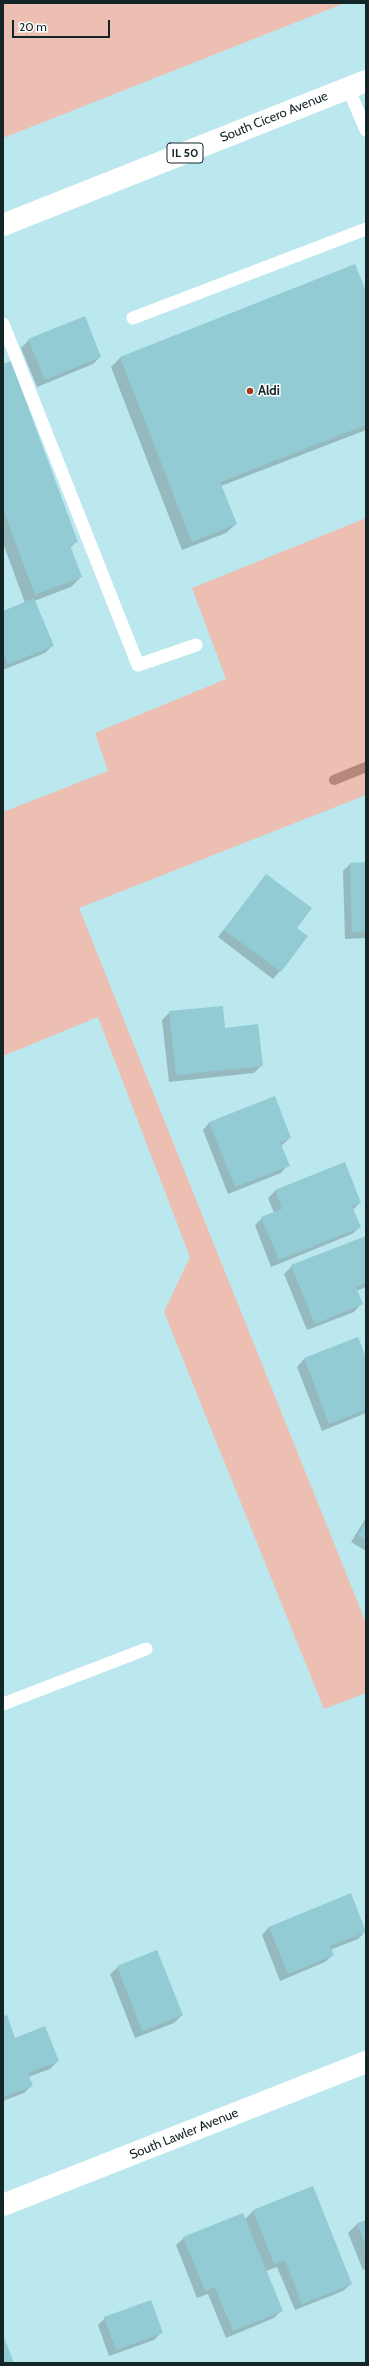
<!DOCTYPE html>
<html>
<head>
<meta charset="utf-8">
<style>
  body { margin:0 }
  #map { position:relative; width:369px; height:2366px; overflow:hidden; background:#bae8ee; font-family:Cabin,sans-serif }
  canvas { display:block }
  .frame { position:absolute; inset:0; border:4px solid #142528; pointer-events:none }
  .scale { position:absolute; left:12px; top:20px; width:98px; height:18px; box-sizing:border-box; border:2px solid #142528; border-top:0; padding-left:5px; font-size:12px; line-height:14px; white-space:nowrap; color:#142528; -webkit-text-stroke:3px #fff; paint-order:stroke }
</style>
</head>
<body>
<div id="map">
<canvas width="369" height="2366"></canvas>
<div class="frame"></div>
<div class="scale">20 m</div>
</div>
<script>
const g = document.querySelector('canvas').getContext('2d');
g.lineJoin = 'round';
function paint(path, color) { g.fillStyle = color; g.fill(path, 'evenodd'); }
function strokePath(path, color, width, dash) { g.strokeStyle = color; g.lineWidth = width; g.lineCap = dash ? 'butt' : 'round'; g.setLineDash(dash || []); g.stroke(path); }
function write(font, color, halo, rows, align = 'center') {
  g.font = font + ' Cabin,sans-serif'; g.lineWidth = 3; g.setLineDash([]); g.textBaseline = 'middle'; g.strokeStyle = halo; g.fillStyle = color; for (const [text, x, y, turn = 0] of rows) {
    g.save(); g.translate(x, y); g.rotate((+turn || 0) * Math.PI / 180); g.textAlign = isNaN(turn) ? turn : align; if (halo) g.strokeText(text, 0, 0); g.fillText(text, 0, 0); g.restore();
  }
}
paint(new Path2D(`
  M3 3H345L3 138Z
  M366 518V795L79 908 366 1623V1693L324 1709 164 1312 190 1257 98 1017 3 1056V812L108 771 95 733 226 679 192 588Z`), '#ecbfb2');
paint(new Path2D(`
  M366 294V430L221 486 236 524 226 533 182 550 111 367 120 358Z
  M29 340 100 357 93 364 37 387 21 348Z
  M3 365 77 541 70 548 81 577 71 587 34 601 52 646 45 653 3 670V612L25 603 3 543Z
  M366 863V938L345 939 343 871 350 864Z
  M266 875 296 928 280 971 273 979 218 937Z
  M170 1012 224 1029 262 1065 254 1073 169 1082 162 1020Z
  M210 1122 290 1138 281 1146 288 1165 281 1173 228 1194 203 1130Z
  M275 1191 360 1202 353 1210 360 1227 352 1234 271 1267 255 1225 262 1218 274 1213 268 1198Z
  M366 1237V1287L356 1291 361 1304 354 1312 307 1330 284 1274 292 1266Z
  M358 1338 366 1360V1413L322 1431 297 1367 304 1359Z
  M366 1518V1551L351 1542Z
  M350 1894 365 1932 358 1939 330 1950 333 1955 325 1962 280 1981 262 1935 269 1927Z
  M118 1967 182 2015 174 2023 135 2038 110 1974Z
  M3 2017 14 2039 58 2061 50 2069 28 2077 31 2086 24 2093 3 2101Z
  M312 2187 351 2284 343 2291 295 2310 277 2267 266 2271 281 2311 274 2318 226 2338 208 2294 197 2298 176 2245 184 2238 245 2219 253 2211Z
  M366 2221V2269L363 2270 348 2233 357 2224Z
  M105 2318 162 2332 154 2340 109 2356 98 2325Z`), '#0003');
strokePath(new Path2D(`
  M334 780 366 767`), '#b5887b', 10);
paint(new Path2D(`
  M355 264 366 291V425L220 482 237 524 192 542 120 357Z
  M85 316 101 357 45 380 28 339Z
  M11 361 78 542 70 545 82 577 35 595 3 509V364Z
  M34 598 54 646 8 664 3 651V611Z
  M366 862V931L352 932 350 863Z
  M266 874 312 908 297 928 308 936 281 972 224 930Z
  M223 1006 225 1028 258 1024 263 1066 176 1075 169 1011Z
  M275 1096 291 1138 280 1142 290 1166 235 1187 209 1122Z
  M345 1162 361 1203 352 1206 361 1227 279 1260 261 1217 282 1209 275 1190Z
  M366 1236V1283L356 1287 363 1304 315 1324 291 1265Z
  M358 1337 366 1357V1409L329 1424 304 1358Z
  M366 1522V1540L358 1535Z
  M351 1893 366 1932 330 1946 334 1955 288 1974 269 1927Z
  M157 1950 183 2015 142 2031 117 1966Z
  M7 2015 15 2038 45 2026 59 2061 28 2073 33 2086 3 2097V2016Z
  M313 2186 352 2284 302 2304 285 2260 274 2264 253 2210Z
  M243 2213 283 2311 233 2331 215 2287 205 2291 183 2237Z
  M366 2220V2246L357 2223Z
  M151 2300 163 2333 116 2350 104 2317Z
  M3 2335 14 2363H3Z`), '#92cbd3');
strokePath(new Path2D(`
  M348 88 366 130
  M133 318 366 229
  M3 324 138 665 196 645
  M3 1704 146 1649`), '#fff', 13);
strokePath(new Path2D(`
  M3 2205 366 2062`), '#fff', 22);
strokePath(new Path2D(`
  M3 225 366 81`), '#fff', 22);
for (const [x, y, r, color] of [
  [250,391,4,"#a13a1c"]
]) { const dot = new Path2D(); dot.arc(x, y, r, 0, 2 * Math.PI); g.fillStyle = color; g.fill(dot); strokePath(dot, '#fff', 1.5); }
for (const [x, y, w] of [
  [185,153,36]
]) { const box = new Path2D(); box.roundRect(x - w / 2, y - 10, w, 20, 3); g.fillStyle = '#fff'; g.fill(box); strokePath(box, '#142528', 1); }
write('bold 12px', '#142528', null, [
  ["IL 50",185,153]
]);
write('13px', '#142528', '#fff', [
  ["South Cicero Avenue",274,117,-22],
  ["South Lawler Avenue",184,2134,-22]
]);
write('bold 13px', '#142528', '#fff', [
  ["Aldi",258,391]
], 'left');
</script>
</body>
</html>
